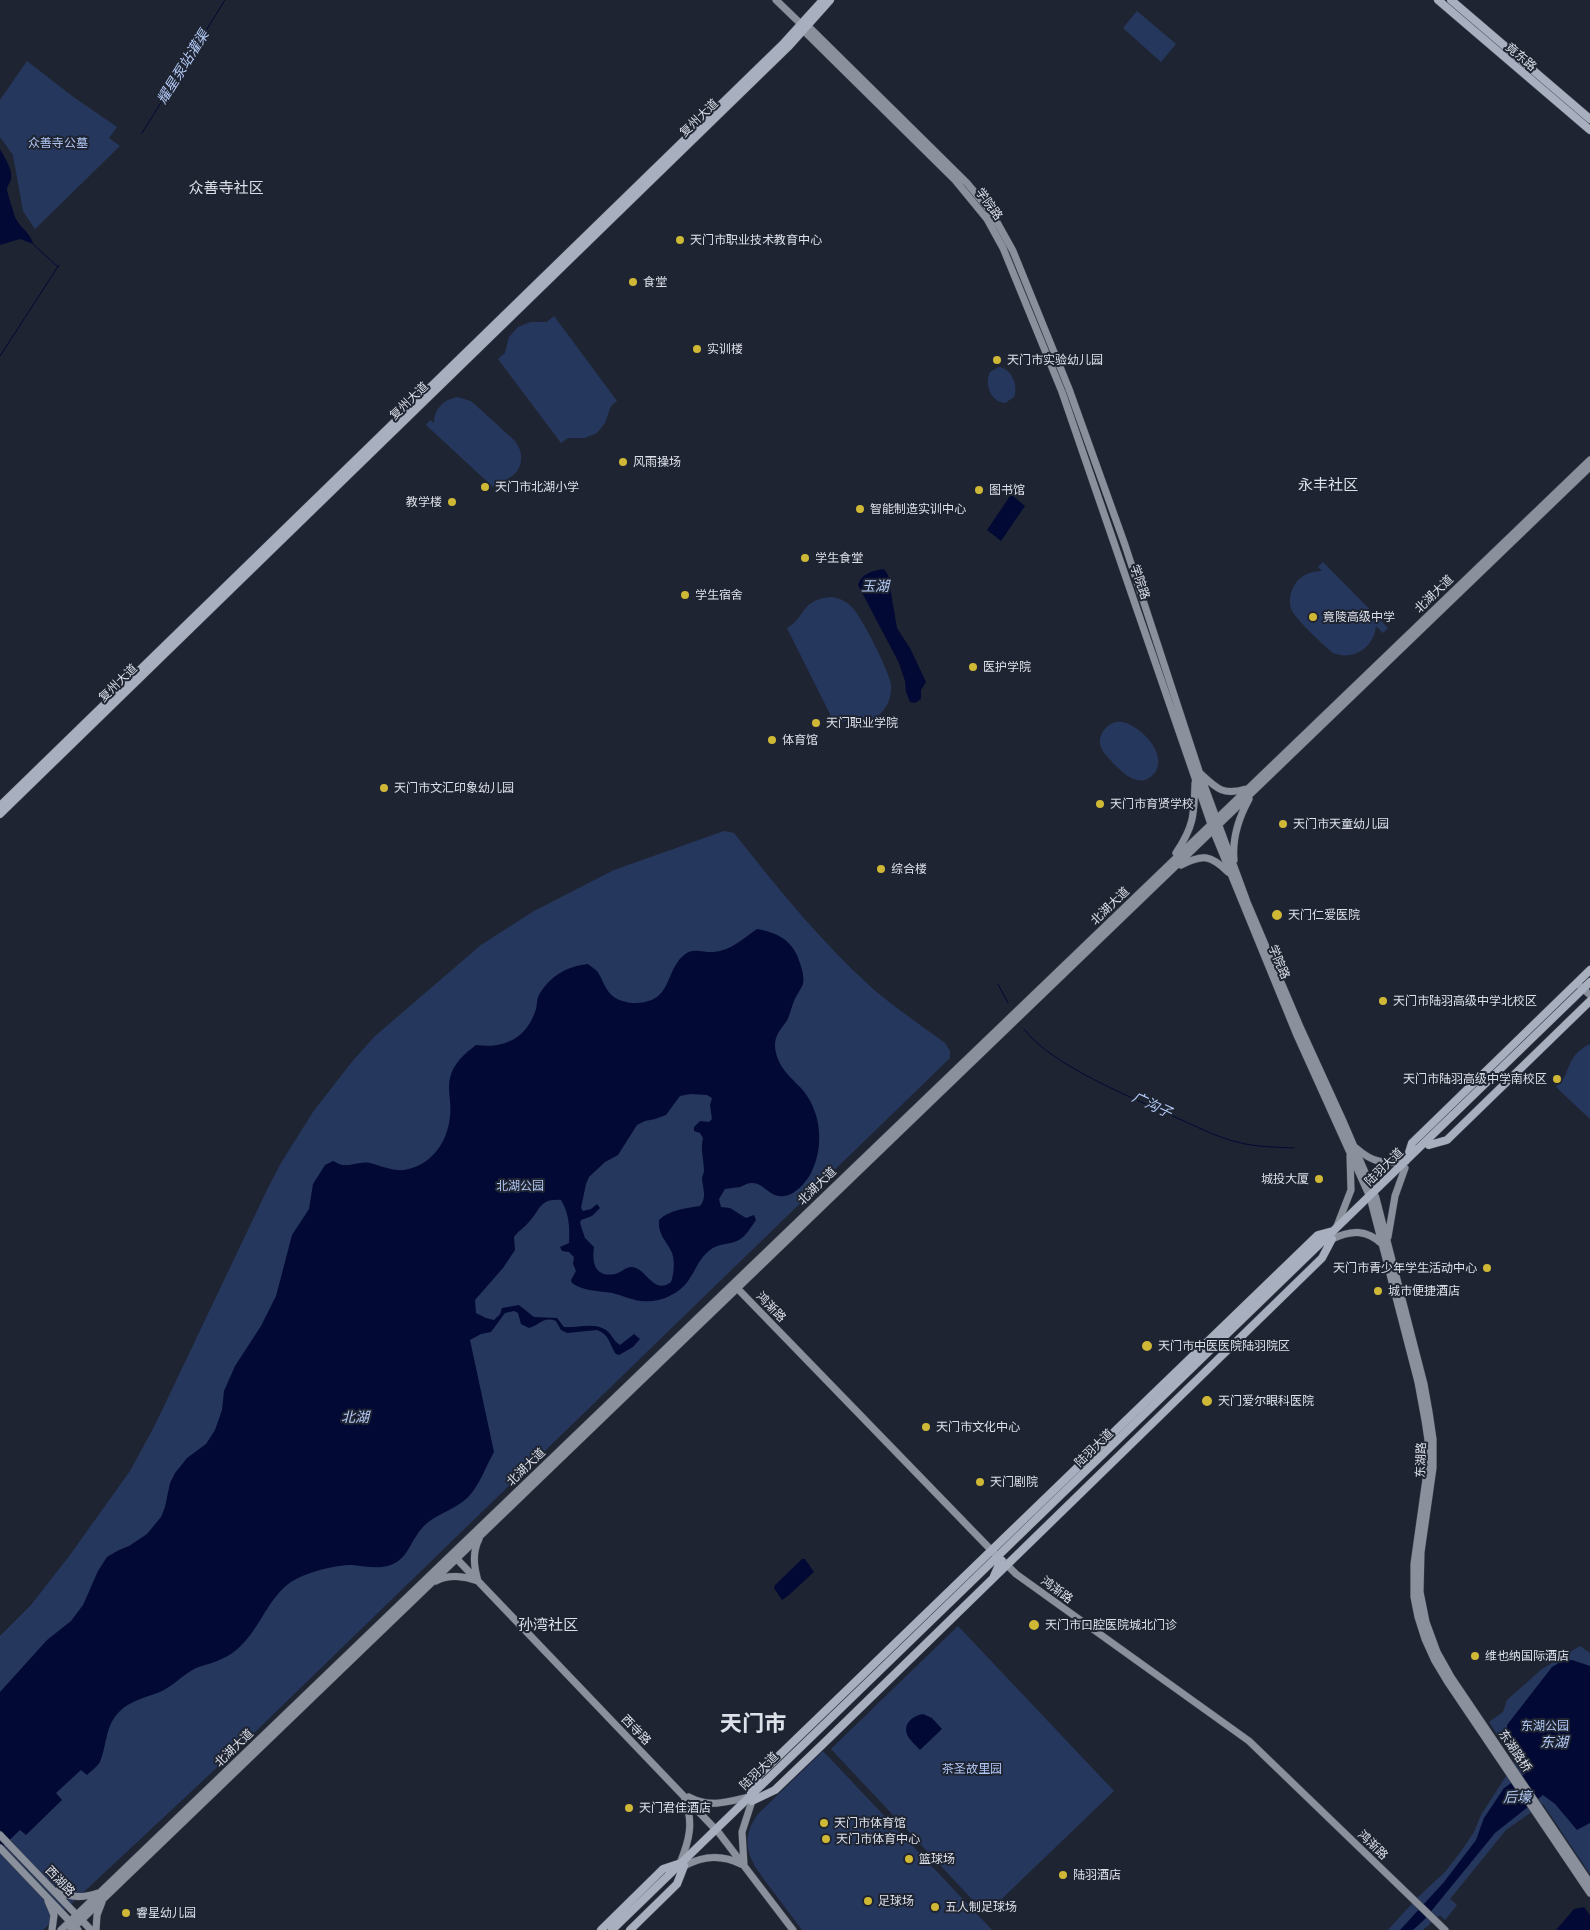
<!DOCTYPE html>
<html>
<head>
<meta charset="utf-8">
<style>
  body { margin:0 }
  canvas { display:block; background:#1e2431 }
</style>
</head>
<body>
<canvas width="1590" height="1930"></canvas>
<script>
const g = document.querySelector('canvas').getContext('2d');
g.lineJoin = 'round';
function paint(path, color) { g.fillStyle = color; g.fill(path, 'evenodd'); }
function strokePath(path, color, width, dash) { g.strokeStyle = color; g.lineWidth = width; g.lineCap = dash ? 'butt' : 'round'; g.setLineDash(dash || []); g.stroke(path); }
function write(font, color, halo, rows, align = 'center') {
  g.font = font + ' Lato,"Noto Sans SC",sans-serif'; g.lineWidth = 4; g.setLineDash([]); g.textBaseline = 'middle'; g.strokeStyle = halo; g.fillStyle = color; for (const [text, x, y, turn = 0] of rows) {
    g.save(); g.translate(x, y); g.rotate((+turn || 0) * Math.PI / 180); g.textAlign = isNaN(turn) ? turn : align; if (halo) g.strokeText(text, 0, 0); g.fillText(text, 0, 0); g.restore();
  }
}
paint(new Path2D(`
  M1137 11 1176 44 1161 62 1123 28Z
  M27 61 72 96 117 127 109 138 120 146 35 229 23 211 13 155 0 137V100Z
  M554 316 617 401 611 406 605 423 597 433 585 438H568L561 443 498 359 505 353 509 337 518 327 531 322H547Z
  M999 367C1011 368 1019 386 1014 397L1005 403C991 402 984 384 990 372Z
  M457 397 471 401 514 440C524 451 524 468 511 477 504 482 499 481 493 487L426 425 430 420 434 423C434 409 443 400 457 397Z
  M1323 562 1388 628 1383 633 1376 626C1374 648 1353 661 1333 653 1323 645 1297 620 1292 611 1288 603 1290 592 1295 584 1301 575 1311 571 1322 571L1318 567Z
  M832 597C839 598 846 601 852 607 861 616 890 672 891 685 892 695 888 706 881 713 865 729 850 716 835 724L787 628C806 618 800 599 832 597Z
  M1116 722C1135 719 1168 752 1156 771 1142 791 1125 775 1114 764 1110 759 1104 754 1102 749 1096 737 1105 725 1116 722Z
  M724 831 734 833C777 887 820 941 872 988 895 1008 921 1025 945 1043L950 1051V1058L255 1732 43 1930H0V1636L31 1605 70 1555 130 1471 155 1425 267 1190 281 1163 313 1112 351 1063 374 1037 481 945 534 911 614 870Z
  M1590 1044V1119L1556 1087C1559 1083 1564 1079 1566 1074 1571 1060 1575 1051 1590 1044Z
  M958 1626 1114 1791 986 1914 831 1749Z
  M1580 1646 1590 1653V1874L1543 1804 1506 1830 1450 1899 1457 1905 1445 1920 1440 1915 1423 1930H1388L1418 1897 1445 1872 1462 1850 1474 1832 1481 1815 1515 1762 1489 1722 1503 1712 1507 1700 1542 1669Z
  M823 1751 992 1930H802C792 1917 782 1903 772 1890 752 1863 736 1845 758 1814Z`), '#26375e');
paint(new Path2D(`
  M0 149C4 157 13 169 11 179 10 183 7 186 7 190 8 195 14 213 15 217 19 227 32 234 33 244L20 239 0 245Z
  M1010 496H1013L1025 506 1001 541 987 530Z
  M884 569 888 575 897 628 910 648 926 682 921 690V699L915 703 910 702 906 692 905 681 899 663 858 585C861 574 874 570 884 569Z
  M757 929C774 932 789 938 797 955 800 963 805 975 803 984 801 990 796 995 794 1001 791 1008 790 1016 786 1022 780 1030 775 1035 775 1046 776 1064 788 1075 800 1087 822 1110 825 1148 810 1175 805 1183 795 1195 784 1196 769 1198 764 1182 751 1183 747 1183 743 1186 740 1187 735 1188 730 1188 725 1189L719 1199 721 1207 730 1208 746 1218 754 1215 756 1220C751 1227 746 1236 739 1240 730 1245 718 1243 710 1250 699 1258 696 1270 688 1281 678 1295 659 1303 641 1301 631 1300 622 1295 612 1293 599 1291 583 1291 572 1283L571 1280 576 1271 573 1264 574 1257 569 1252 562 1251 560 1247 569 1243C570 1227 569 1213 561 1200 539 1198 541 1210 528 1223 524 1228 518 1231 514 1237L515 1250 503 1268 475 1300 476 1313 486 1318 494 1320 500 1314 502 1308 519 1305 534 1317 557 1318 564 1327C578 1328 594 1322 606 1330 612 1334 613 1341 620 1345L634 1334 640 1339 633 1347 619 1355 616 1354C609 1344 610 1335 597 1330L567 1333 561 1330 556 1321C543 1316 539 1326 529 1328L521 1324 518 1313 514 1311 505 1313 491 1332 481 1334 470 1340 494 1452C486 1466 480 1484 470 1495 457 1510 436 1513 423 1527 408 1543 408 1564 382 1567 373 1568 362 1566 352 1565 335 1565 306 1572 291 1582 265 1600 259 1635 231 1654 220 1661 208 1664 196 1668 184 1674 174 1685 162 1691 146 1698 130 1700 118 1713 105 1727 107 1745 100 1762 97 1767 91 1771 87 1775L81 1770 56 1793 62 1800 26 1835 20 1830 0 1849V1692L47 1640 71 1621 83 1605 98 1571 107 1557 119 1550 129 1546 147 1534 161 1517 165 1507 170 1483 175 1473 187 1458 206 1444 215 1430 222 1410 224 1391 235 1366 261 1326 276 1296 292 1235 309 1209 313 1184 325 1165 333 1161C336 1162 340 1165 343 1165 353 1166 360 1161 370 1163 381 1166 392 1171 404 1170 431 1166 448 1142 450 1116 452 1104 447 1090 450 1078 453 1064 465 1053 476 1045 505 1049 527 1038 536 1009 537 1005 537 1000 538 997 548 977 567 966 588 964 591 966 594 969 597 971 603 979 605 991 614 997 620 1001 628 1003 636 1003 673 1002 664 972 684 955 693 947 704 953 714 952 730 951 744 938 757 929ZM690 1094 707 1095 712 1098 710 1105 712 1119 709 1122 700 1121 694 1127V1131L700 1133 703 1138C700 1150 704 1159 704 1171 704 1172 702 1177 702 1179 703 1189 707 1198 700 1206 686 1208 669 1210 659 1220 658 1236 667 1241 672 1253 675 1261 674 1274 671 1282 655 1294 649 1274 636 1268 627 1264 623 1272 615 1274 594 1278 592 1261 594 1247L585 1238 580 1223 581 1220 592 1216 600 1208 597 1204 591 1209 583 1211 581 1208 586 1184 589 1177 605 1162 618 1155 637 1125 645 1121 655 1119 666 1115 680 1096Z
  M802 1559H805L814 1572 789 1595 782 1600 774 1588 775 1585Z
  M1572 1660 1590 1666V1823L1577 1830 1555 1804 1543 1795 1495 1833 1424 1920 1413 1930H1400L1444 1882 1476 1840 1484 1818 1504 1788 1527 1772 1528 1767 1507 1728V1725L1552 1667 1562 1661Z
  M923 1714 932 1718 942 1729 920 1750C916 1746 912 1742 909 1738 901 1726 911 1716 923 1714Z
  M1584 1907 1590 1915V1930H1556L1574 1909Z`), '#020934');
strokePath(new Path2D(`
  M142 133 225 0
  M33 244 58 267
  M0 356 59 265
  M998 984 1008 1003
  M1024 1029C1050 1065 1135 1099 1177 1118 1196 1126 1216 1137 1237 1142 1255 1147 1275 1147 1294 1148`), '#020934', 1);
const secondary = new Path2D(`
  M776 0 802 25 804 31 955 180 987 219 1003 248 1062 392 1213 830 1296 1033 1370 1197 1418 1382 1425 1420 1428 1440 1427 1472 1414 1564V1597L1418 1617 1425 1639 1435 1661 1447 1681 1590 1893
  M803 25 808 26 967 183 987 207 998 224 1013 251 1069 389 1125 545 1200 774 1247 902 1301 1029 1343 1121 1376 1198 1424 1384 1429 1412 1433 1439V1468L1421 1552 1420 1592 1426 1622 1437 1652 1451 1677 1590 1883
  M1201 774C1217 789 1224 796 1246 789
  M1176 853C1194 826 1194 815 1195 783
  M1234 860C1232 838 1238 819 1249 799
  M1181 865C1203 854 1211 855 1228 872
  M1579 985 1590 995
  M1356 1148C1373 1163 1384 1164 1406 1161
  M1337 1226 1351 1190 1350 1156
  M1388 1237 1395 1196 1405 1168
  M1332 1239C1351 1230 1366 1229 1382 1244
  M736 1287 995 1554
  M454 1556 719 1833 793 1930
  M1003 1561 1016 1574 1249 1741 1445 1930
  M436 1581C448 1574 465 1576 478 1581 474 1567 472 1553 479 1539
  M689 1797C709 1808 728 1802 749 1797
  M0 1835 91 1930
  M0 1848 78 1930
  M680 1863C689 1841 694 1823 685 1800
  M744 1865 742 1832 752 1801
  M684 1866C703 1856 721 1854 741 1864
  M58 1891C72 1898 83 1898 98 1893
  M48 1901 54 1915 52 1930
  M61 1930 1590 460
  M71 1930 1590 467
  M96 1930 97 1915 102 1902`);
const primary = new Path2D(`
  M1438 0 1590 130
  M1451 0 1590 119
  M0 806 784 43 823 0
  M0 814 788 47 830 0
  M1429 1145 1447 1140 1590 1001
  M1407 1159 1412 1143 1590 970
  M994 1576 1001 1560
  M751 1792 759 1775 1318 1235 1333 1231
  M752 1801 775 1790 823 1744 1322 1258 1332 1239
  M601 1930 663 1869 678 1864
  M612 1930 1590 982
  M630 1930 677 1884 684 1866`);
strokePath(secondary, '#393e4b', 8);
strokePath(primary, '#393e4b', 9);
strokePath(secondary, '#8b919c', 7);
strokePath(primary, '#a8afbe', 8);
for (const [x, y, r, color] of [
  [680,240,5,"#d0b837"],
  [633,282,5,"#d0b837"],
  [697,349,5,"#d0b837"],
  [997,360,5,"#d0b837"],
  [623,462,5,"#d0b837"],
  [485,487,5,"#d0b837"],
  [979,490,5,"#d0b837"],
  [452,502,5,"#d0b837"],
  [860,509,5,"#d0b837"],
  [805,558,5,"#d0b837"],
  [685,595,5,"#d0b837"],
  [1313,617,5,"#d0b837"],
  [973,667,5,"#d0b837"],
  [816,723,5,"#d0b837"],
  [772,740,5,"#d0b837"],
  [384,788,5,"#d0b837"],
  [1100,804,5,"#d0b837"],
  [1283,824,5,"#d0b837"],
  [881,869,5,"#d0b837"],
  [1277,915,6,"#d0b837"],
  [1383,1001,5,"#d0b837"],
  [1557,1079,5,"#d0b837"],
  [1319,1179,5,"#d0b837"],
  [1487,1268,5,"#d0b837"],
  [1378,1291,5,"#d0b837"],
  [1147,1346,6,"#d0b837"],
  [1207,1401,6,"#d0b837"],
  [926,1427,5,"#d0b837"],
  [980,1482,5,"#d0b837"],
  [1034,1625,6,"#d0b837"],
  [1475,1656,5,"#d0b837"],
  [629,1808,5,"#d0b837"],
  [824,1823,5,"#d0b837"],
  [826,1839,5,"#d0b837"],
  [909,1859,5,"#d0b837"],
  [1063,1875,5,"#d0b837"],
  [868,1901,5,"#d0b837"],
  [935,1907,5,"#d0b837"],
  [126,1913,5,"#d0b837"]
]) { const dot = new Path2D(); dot.arc(x, y, r, 0, 2 * Math.PI); g.fillStyle = color; g.fill(dot); strokePath(dot, '#1e2431', 2); }
write('12px', '#dce0e9', '#1e2431', [
  ["竟东路",1521,57,40],
  ["复州大道",699,118,-44],
  ["学院路",989,204,54],
  ["复州大道",409,401,-44],
  ["学院路",1140,582,71],
  ["北湖大道",1434,594,-44],
  ["复州大道",118,683,-44],
  ["北湖大道",1110,906,-44],
  ["学院路",1279,962,67],
  ["陆羽大道",1384,1167,-44],
  ["北湖大道",817,1186,-44],
  ["鸿渐路",771,1307,46],
  ["陆羽大道",1094,1448,-44],
  ["东湖路",1421,1460,-88],
  ["北湖大道",526,1467,-44],
  ["鸿渐路",1057,1590,36],
  ["西寺路",636,1730,46],
  ["北湖大道",234,1748,-44],
  ["东湖路桥",1515,1751,56],
  ["陆羽大道",759,1771,-44],
  ["鸿渐路",1373,1845,44],
  ["西湖路",60,1881,46]
]);
write('12px', '#b0c5f2', '#1e2431', [
  ["众善寺公墓",58,143],
  ["北湖公园",520,1186],
  ["东湖公园",1545,1726],
  ["茶圣故里园",972,1769]
]);
write('12px', '#dce0e9', '#1e2431', [
  ["天门市职业技术教育中心",690,240],
  ["食堂",643,282],
  ["实训楼",707,349],
  ["天门市实验幼儿园",1007,360],
  ["风雨操场",633,462],
  ["天门市北湖小学",495,487],
  ["图书馆",989,490],
  ["教学楼",442,502,"right"],
  ["智能制造实训中心",870,509],
  ["学生食堂",815,558],
  ["学生宿舍",695,595],
  ["竟陵高级中学",1323,617],
  ["医护学院",983,667],
  ["天门职业学院",826,723],
  ["体育馆",782,740],
  ["天门市文汇印象幼儿园",394,788],
  ["天门市育贤学校",1110,804],
  ["天门市天童幼儿园",1293,824],
  ["综合楼",891,869],
  ["天门仁爱医院",1288,915],
  ["天门市陆羽高级中学北校区",1393,1001],
  ["天门市陆羽高级中学南校区",1547,1079,"right"],
  ["城投大厦",1309,1179,"right"],
  ["天门市青少年学生活动中心",1477,1268,"right"],
  ["城市便捷酒店",1388,1291],
  ["天门市中医医院陆羽院区",1158,1346],
  ["天门爱尔眼科医院",1218,1401],
  ["天门市文化中心",936,1427],
  ["天门剧院",990,1482],
  ["天门市口腔医院城北门诊",1045,1625],
  ["维也纳国际酒店",1485,1656],
  ["天门君佳酒店",639,1808],
  ["天门市体育馆",834,1823],
  ["天门市体育中心",836,1839],
  ["篮球场",919,1859],
  ["陆羽酒店",1073,1875],
  ["足球场",878,1901],
  ["五人制足球场",945,1907],
  ["睿星幼儿园",136,1913]
], 'left');
write('italic 14px', '#b4caf7', '#1e2431', [
  ["耀星泵站灌渠",183,67,-58],
  ["玉湖",875,586],
  ["广沟子",1152,1105,25],
  ["北湖",355,1417],
  ["东湖",1554,1742],
  ["后壕",1517,1797]
]);
write('15px', '#dce0e9', '#1e2431', [
  ["众善寺社区",226,188],
  ["永丰社区",1328,485],
  ["孙湾社区",548,1625]
]);
write('bold 22px', '#dce0e9', '#1e2431', [
  ["天门市",753,1724]
]);
</script>
</body>
</html>
